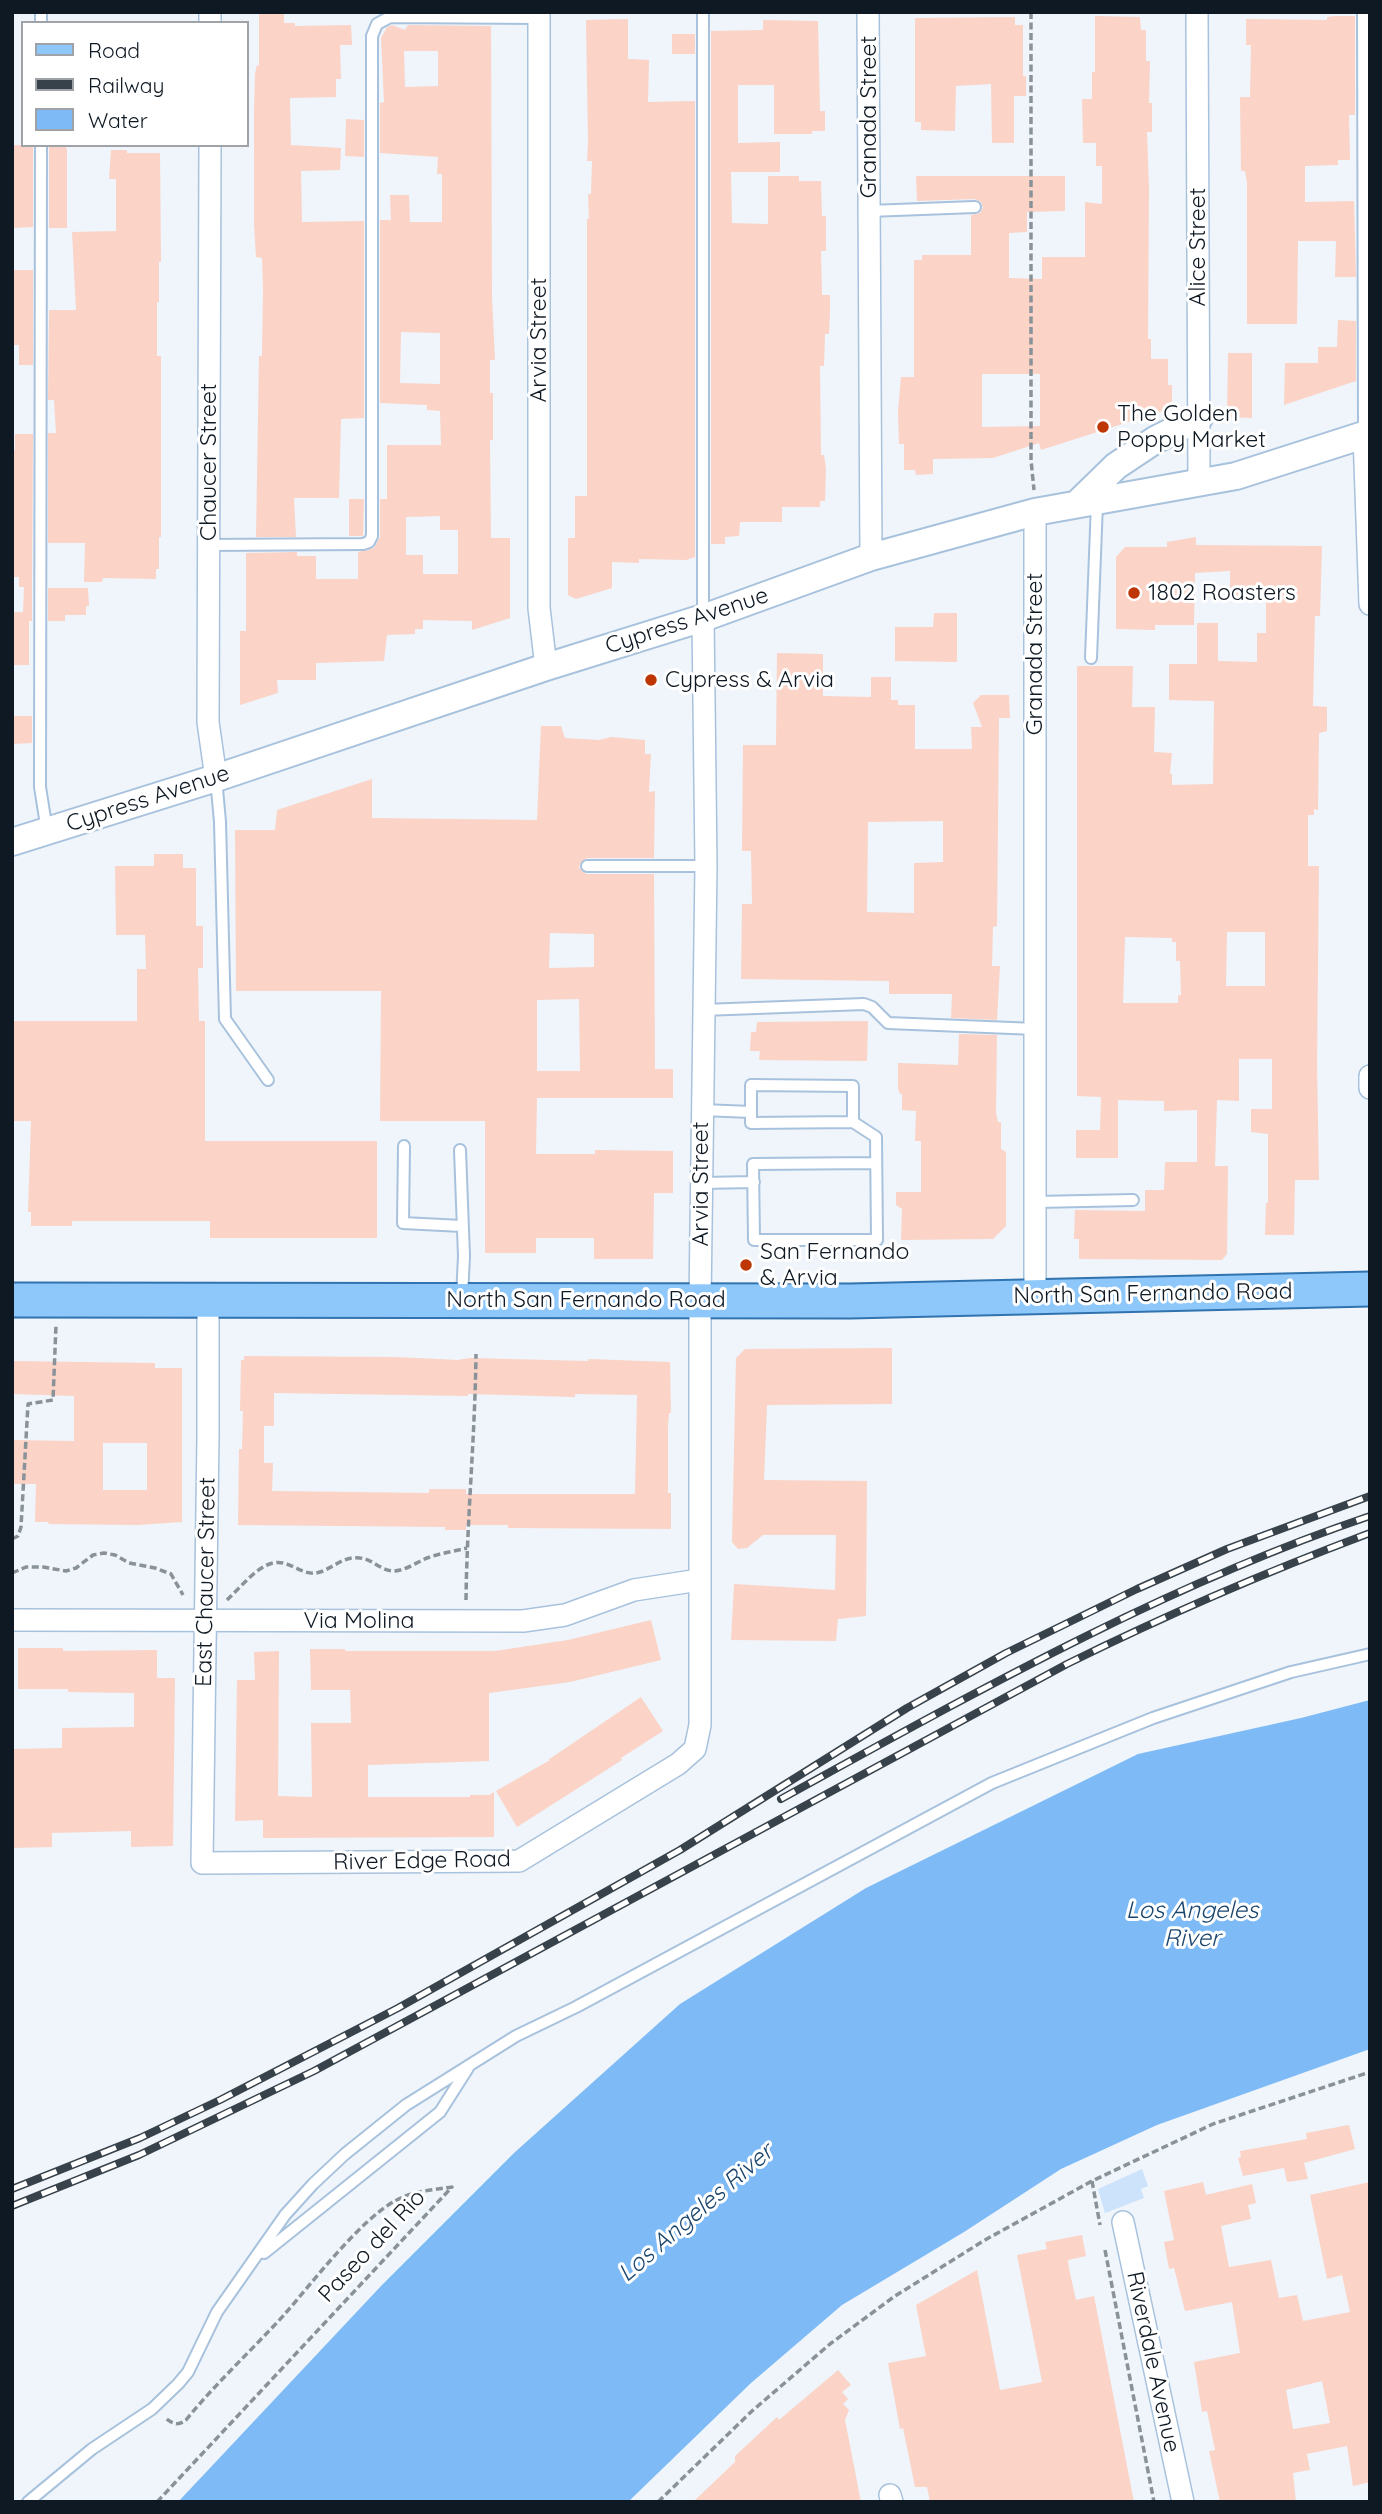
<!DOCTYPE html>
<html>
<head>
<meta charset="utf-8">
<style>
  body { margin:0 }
  #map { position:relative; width:1382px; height:2514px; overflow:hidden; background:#eff5fa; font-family:Quicksand,sans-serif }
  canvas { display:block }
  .frame { position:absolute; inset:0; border:14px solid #0f1923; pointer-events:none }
  .legend { position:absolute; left:21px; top:21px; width:228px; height:126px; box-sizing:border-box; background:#fff; border:2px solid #9fa3a7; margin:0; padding:9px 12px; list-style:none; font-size:21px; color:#0f1923 }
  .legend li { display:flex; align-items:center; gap:14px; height:35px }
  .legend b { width:35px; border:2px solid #9fa3a7 }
</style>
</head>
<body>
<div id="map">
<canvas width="1382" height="2514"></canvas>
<div class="frame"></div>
<ul class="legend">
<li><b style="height:9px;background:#8ec8fb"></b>Road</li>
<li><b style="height:9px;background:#38424b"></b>Railway</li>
<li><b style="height:19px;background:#7dbaf6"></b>Water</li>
</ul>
</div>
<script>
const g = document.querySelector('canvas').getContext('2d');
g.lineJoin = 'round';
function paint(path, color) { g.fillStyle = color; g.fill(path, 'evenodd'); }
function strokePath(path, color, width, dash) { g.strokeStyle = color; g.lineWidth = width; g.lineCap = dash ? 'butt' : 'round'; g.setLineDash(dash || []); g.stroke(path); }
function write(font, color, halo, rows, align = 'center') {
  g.font = font + ' Quicksand,sans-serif'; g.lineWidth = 6; g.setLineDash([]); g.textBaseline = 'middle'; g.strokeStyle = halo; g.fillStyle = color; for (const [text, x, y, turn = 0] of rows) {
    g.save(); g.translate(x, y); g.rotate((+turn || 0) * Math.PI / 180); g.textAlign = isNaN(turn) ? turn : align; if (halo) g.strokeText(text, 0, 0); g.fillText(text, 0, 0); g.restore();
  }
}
paint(new Path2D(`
  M1142 2169 1148 2186 1141 2189 1144 2198 1105 2213 1098 2189Z`), '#cce3fb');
paint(new Path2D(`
  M1370 1700V2049L1157 2125 1061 2169 964 2232 842 2305 751 2383 628 2502H178L382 2285 514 2153 680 2004 866 1888 1138 1754 1301 1718Z`), '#7dbaf6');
paint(new Path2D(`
  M259 12H284V23H295V26L351 25 352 45H340L341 79H336V97L290 98 291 145 341 148 340 170 301 171 302 222 364 221V418L341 419 339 498H294L296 537H256L259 356H262V349L263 290 262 258 256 257 254 224V109L255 74 257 65 259 66Z
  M1095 16 1140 17 1141 30H1146V61H1150L1149 103H1152V132H1147L1149 189 1148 339H1151V359H1168V385H1172V401L1166 410 1041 450 1039 443 993 458 933 459V474L916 475 915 470H904V444H899L898 411 901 377H914V260H922V255H971V215L980 213 983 207 981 202 975 199 917 201 916 176H1065V211L1027 212V232L1009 233V278L1042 279V257H1085V202L1102 204V166H1096V143H1083L1082 99H1092V72H1095ZM982 374H1040V426L982 427Z
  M1335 16H1355V115H1349L1350 160H1338V165L1305 166V202L1354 201 1356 277H1335L1336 241H1298L1297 324H1247V183L1245 171H1241L1240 97H1250L1251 45H1246V19L1327 20V17Z
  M1015 17V25H1023V76H1026V96H1014V143H992L991 84 956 86 955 131 921 130V122H915V18Z
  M628 19V59L649 60 648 102 695 101V557L686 560 639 559V563L612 562V588L576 599 568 595V538H575V496H587V219H589L588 194H591L592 161H587L588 142 586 20Z
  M763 20 818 21 820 111H825V131H812V134H774V85H738V143L780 142V172H731L732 223 768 224V176H799V181H821L822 216H826V251H821L822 295H830V312L829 334H825L824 366H820L821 455H824L826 468 825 501H820V507H782V522H740L739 536 725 537V544H711V31L763 30Z
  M392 25 405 30 408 25 491 26 492 297 495 360H490V393H493V440H490L491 538H510V618L472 630V621L423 620V629H415V634L387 635 384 661 316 663V680H277L278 693 240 705V631H246V553L297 552V556H316V579H358V552L374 548 380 537V499H387V445H441L440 411 427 410V405L380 403V220H391L390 195H409L410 222H442V174H437L438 157 380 153V103L384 102 381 38 387 27ZM404 51H438V86L405 87ZM401 332 440 333V384L400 383ZM440 516V530H458V574H423V555H406V517Z
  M672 34H695V54H672Z
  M346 119 364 120V157L345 156Z
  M12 145H33V227L12 228Z
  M49 145H65L67 150V228H49Z
  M111 150H127V153H160L161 262H159V302H157V356H161V537H159V569H156V579L103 578 102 582H84L85 543H48V433H56L54 400H48L49 310H76L72 232 116 231V179H109Z
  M12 270H33V365H19V345H12Z
  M1338 320 1356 321V381L1284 405 1285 363H1318V347H1337Z
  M1228 353H1252V418L1227 417Z
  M15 434H33L32 587H19V577H12V450H15Z
  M349 499H364L363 536H349Z
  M1196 537V545L1322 546 1320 616H1315L1313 706 1327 707V731L1319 733 1318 810 1314 809V815H1308V866H1319L1317 1064 1319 1180H1295L1294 1235H1265L1266 1203H1268V1134L1251 1132V1109H1272V1059H1239V1101L1217 1100 1215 1166H1228L1227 1254 1222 1260 1079 1259V1239H1074L1075 1210 1145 1211V1190H1164L1165 1162H1197V1110L1164 1111V1101L1118 1100V1158H1076V1130H1100L1101 1097 1077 1096V666H1133L1132 707H1155L1154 752 1172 753 1170 774H1172V785L1213 784 1214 701 1169 700V664H1197V623H1218V661L1257 662V633H1266V598H1230V571L1195 573 1194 625H1155V630L1116 629V557L1125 547H1167V542ZM1227 932H1265V986H1226ZM1125 937 1172 938V942H1176V961H1180L1181 995H1178V1003H1123Z
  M24 587H32V621H29V665H12L13 612H23Z
  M48 588H88L89 606H86V615H65V621H48Z
  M934 613H957V662L895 661V627H933Z
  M777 653 823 654V696L871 697V677H891V700H898V705H915V749H972L971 727H982L973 703 981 695H1009L1010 718H999L997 926 993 927 992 966H1000L997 1020 951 1018 952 994H889V981L741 979 742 904H752L751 851H742L743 745H776ZM943 821V862L914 863V913L867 912 868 822Z
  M12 716H32V743L12 744Z
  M541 726H561L565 738 599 740 611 737 645 740V754H651L649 792 655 791 654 858H587L581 862 579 867 583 872 587 874H654L655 1069H673V1098H537L536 1154H595V1150L673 1151V1193H654L653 1259H594V1238H536V1253H485V1121H380L381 991H236L235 830H275L277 810 372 779V818L537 820ZM550 933 594 934V967L549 968ZM579 999 580 1071H537V1000Z
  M154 854H183V868H196V926H203V968H198L199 1021H205V1141H377V1238H210V1221H72V1226H31V1212H28L31 1121H12V1021H137V969H146L145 935H116L115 866H154Z
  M868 1021 867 1061 759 1060 760 1051H750L751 1032H756L757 1022Z
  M959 1034 997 1035 996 1112 998 1122H1001V1149L1006 1152V1226L993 1239H989L901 1240 902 1209 896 1205V1192H921V1141H915L916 1111 902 1110V1094H900L898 1089V1063L958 1065Z
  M892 1348V1404L767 1405 764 1480 867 1481 866 1616 838 1619 836 1641 731 1640 734 1584 835 1590 836 1535H763L747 1548 738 1549 732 1542 736 1358 745 1349Z
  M244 1356 395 1357 458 1360 469 1358 588 1361 589 1359 670 1362 671 1413H669L668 1426V1493H671V1529L508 1528V1525H466V1530H445V1527L238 1525 239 1449H242L243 1411H240L241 1360H244ZM274 1393 468 1396V1394L575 1397V1394L637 1395 635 1494H466V1489H429V1493L272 1491 273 1463H264V1426H274Z
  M12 1361 155 1363V1368H182V1522L138 1525 48 1524 49 1522H35L36 1484H12V1440L74 1441V1396L12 1394ZM103 1443H147V1490H103Z
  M651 1620 661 1660 570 1682 489 1693V1761L368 1765V1797H470V1795H489L494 1792V1837L263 1838V1820L235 1821 237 1680H255L254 1652 279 1651 278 1796 312 1797 311 1723H351L350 1690H311L310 1649H345V1651H495L568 1640Z
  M18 1648H63V1651L157 1650V1678H175L173 1846 131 1847V1831L52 1833V1847L12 1848V1749L62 1748V1728L134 1727V1693L68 1692V1689H18Z
  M641 1697 663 1731 621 1758 622 1760 517 1827 496 1791 550 1760H548Z
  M1349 2125 1355 2149 1304 2163 1308 2179 1287 2182 1284 2168 1243 2176 1238 2158 1241 2157 1240 2151 1307 2139 1306 2133Z
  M1203 2182 1206 2195 1252 2184 1256 2203 1248 2205 1251 2219 1221 2226 1229 2267 1271 2260 1279 2298 1297 2295 1303 2321 1350 2312 1342 2275 1327 2279 1310 2195 1370 2182V2482L1353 2486 1347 2446 1307 2454 1310 2470 1293 2473 1296 2502H1220L1209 2451 1215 2450 1207 2411 1202 2412 1194 2362 1240 2353 1232 2302 1185 2311 1174 2268 1169 2269 1164 2242 1174 2240 1164 2191ZM1322 2381 1330 2423 1293 2429 1286 2390Z
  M1082 2235 1086 2256 1068 2260 1069 2269 1076 2300 1094 2296 1134 2502H930L927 2487H915L903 2428 900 2429 888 2363 926 2356 916 2305 977 2270 1000 2390 1042 2382 1017 2255 1047 2249 1045 2242Z
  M838 2370 851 2385 842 2392 848 2399 843 2404 849 2410 845 2420 861 2502H693L735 2462V2456L777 2417 779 2420Z`), '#fbd3c7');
const service = new Path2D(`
  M703 12V618
  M1363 12 1364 433
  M41 23V12
  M41 145 40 787 47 831
  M869 211 975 207
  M208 545 363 544 369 542 372 536V36L377 24 390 17 539 18
  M1091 658 1097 503
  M216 778 220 822 225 1019 268 1080
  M587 866H706
  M703 1010 864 1004 872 1007 888 1023 1036 1029
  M702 1110 751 1112
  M853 1122V1086L751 1085V1123L853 1122 876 1137 877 1240H754L753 1164 876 1163
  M404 1146 403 1223 462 1226
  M460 1150 464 1256 462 1297
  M702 1183 754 1182
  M1036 1202 1133 1200
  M264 2253 440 2112 468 2068
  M28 2502 92 2449 152 2409 178 2384 188 2372 217 2312 285 2215 313 2184 345 2154 406 2105 516 2036 576 2007 992 1783 1153 1718 1291 1672 1370 1654`);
const minor = new Path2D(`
  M539 12V608L546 667
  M868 12 871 557
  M1197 12 1199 482
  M210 23V12
  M210 145 208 722 216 778
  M1364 435 1370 604
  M1370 1076V1088
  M1035 1297V512
  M208 1301V1436L202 1863 519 1861 678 1764 695 1749 700 1725V1301L706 866 703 618
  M12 1620 523 1621 565 1615 634 1590 699 1580
  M1123 2222 1183 2502
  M890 2495 892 2502`);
const tertiary = new Path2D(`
  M1077 504 1116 466 1155 440 1199 418
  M12 842 216 778 546 667 703 618 871 557 1035 512 1236 476 1370 433`);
const primary = new Path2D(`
  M12 1300 850 1301 1370 1289`);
strokePath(service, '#a8c2dd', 14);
strokePath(minor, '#a8c2dd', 24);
strokePath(tertiary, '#a8c2dd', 30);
strokePath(primary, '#3073ae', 37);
strokePath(new Path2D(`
  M1031 12V460L1034 490
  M12 1539 18 1536 21 1527 28 1404 53 1400 56 1325
  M12 1573 26 1567H43L66 1571 76 1568 93 1555 104 1553 115 1555 129 1563 155 1568 171 1574 183 1595
  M227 1600C240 1588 256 1567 273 1563 290 1559 303 1578 320 1572 335 1567 343 1556 360 1558 374 1559 384 1575 400 1570 410 1568 420 1560 430 1557 442 1553 455 1551 467 1548
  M466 1600C467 1518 475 1437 476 1354
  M1092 2181 1100 2225
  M1105 2250 1154 2502
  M157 2502 452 2187C433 2190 412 2191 395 2201 360 2220 312 2283 284 2315 251 2351 216 2383 186 2420 177 2427 172 2423 164 2417
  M658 2502 752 2411 830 2344 895 2296 985 2240 1092 2181 1213 2124 1370 2072`), '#8a9299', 3.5, [7, 3.5]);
strokePath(service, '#fff', 10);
strokePath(minor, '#fff', 21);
strokePath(tertiary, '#fff', 26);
strokePath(primary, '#8ec8fb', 33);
const rail = new Path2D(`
  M781 1799C972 1694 1163 1586 1370 1516
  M12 2189 140 2138 220 2100 398 2008 680 1850 907 1708 1006 1653 1137 1589 1227 1549 1370 1496
  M12 2206 139 2155 314 2071 1067 1664C1166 1615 1266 1572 1370 1533`);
strokePath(rail, '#38424b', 8);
strokePath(rail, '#fff', 5, [16]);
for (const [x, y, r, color] of [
  [1103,427,7,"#be3603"],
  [1134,593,7,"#be3603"],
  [651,680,7,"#be3603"],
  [746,1265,7,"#be3603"]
]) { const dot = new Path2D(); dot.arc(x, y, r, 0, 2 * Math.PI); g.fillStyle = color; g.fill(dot); strokePath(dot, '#fff', 2.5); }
write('23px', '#0f1923', '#fff', [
  ["Granada Street",869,117,-90],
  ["Alice Street",1198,247,-90],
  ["Arvia Street",539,340,-90],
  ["Chaucer Street",209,462,-90],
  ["Cypress Avenue",687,621,-18],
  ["Granada Street",1035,654,-90],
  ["Cypress Avenue",148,799,-18],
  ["Arvia Street",701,1184,-90],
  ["North San Fernando Road",1153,1294,-1],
  ["North San Fernando Road",586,1300],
  ["East Chaucer Street",206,1582,-89],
  ["Via Molina",359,1621],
  ["River Edge Road",422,1861,-1],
  ["Paseo del Rio",372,2246,-47],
  ["Riverdale Avenue",1153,2362,78]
]);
write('23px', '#0f1923', '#fff', [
  ["The Golden",1117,414],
  ["Poppy Market",1117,440],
  ["1802 Roasters",1148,593],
  ["Cypress & Arvia",665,680],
  ["San Fernando",760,1252],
  ["& Arvia",760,1278]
], 'left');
write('italic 24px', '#1a456d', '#fff', [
  ["Los Angeles",1192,1911],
  ["River",1192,1939],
  ["Los Angeles River",696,2213,-41]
]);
</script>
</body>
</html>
